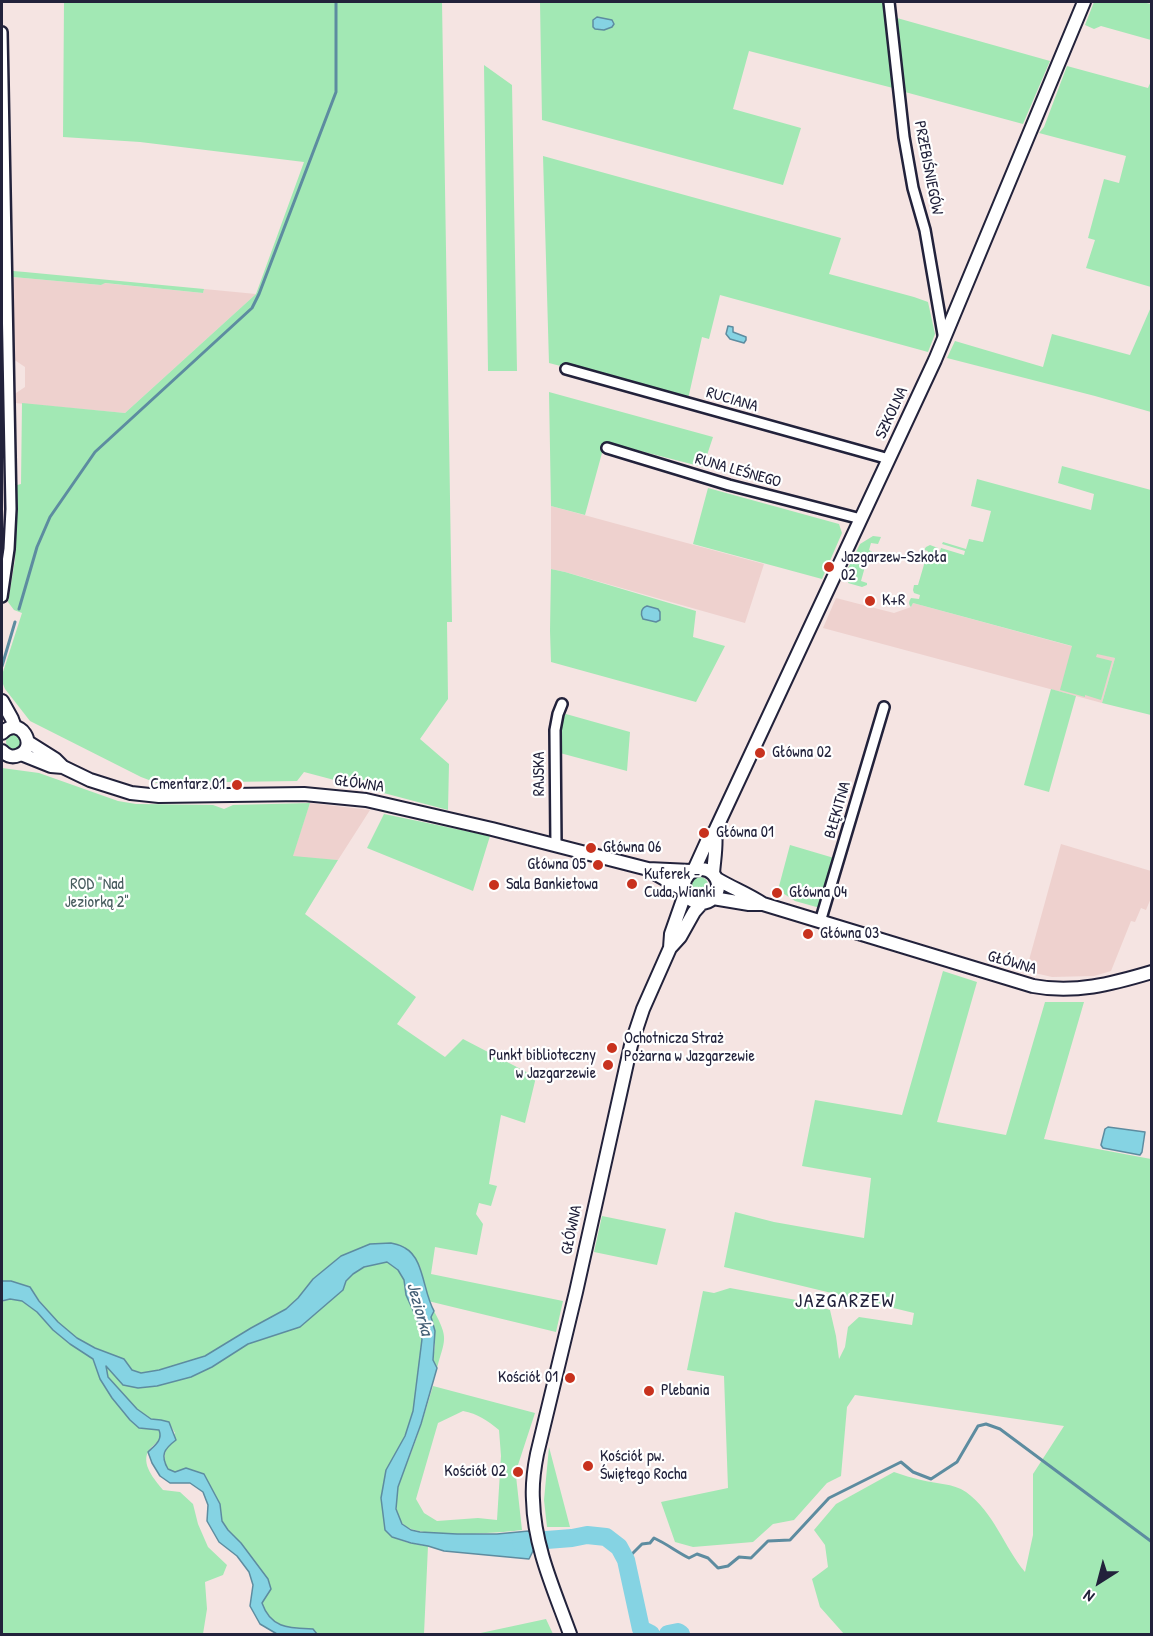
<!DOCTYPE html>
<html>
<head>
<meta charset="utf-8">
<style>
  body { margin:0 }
  #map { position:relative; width:1153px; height:1636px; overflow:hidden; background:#f5e4e2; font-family:"Patrick Hand",sans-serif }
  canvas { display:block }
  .frame { position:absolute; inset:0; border:3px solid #22223b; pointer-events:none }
  .north { position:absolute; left:1069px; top:1552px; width:60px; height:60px; -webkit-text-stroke:4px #fff; paint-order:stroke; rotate:216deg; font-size:16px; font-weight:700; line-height:24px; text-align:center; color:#22223b }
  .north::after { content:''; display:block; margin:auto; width:21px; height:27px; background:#22223b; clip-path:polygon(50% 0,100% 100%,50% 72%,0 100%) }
</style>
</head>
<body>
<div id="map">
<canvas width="1153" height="1636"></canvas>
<div class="frame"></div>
<div class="north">N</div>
</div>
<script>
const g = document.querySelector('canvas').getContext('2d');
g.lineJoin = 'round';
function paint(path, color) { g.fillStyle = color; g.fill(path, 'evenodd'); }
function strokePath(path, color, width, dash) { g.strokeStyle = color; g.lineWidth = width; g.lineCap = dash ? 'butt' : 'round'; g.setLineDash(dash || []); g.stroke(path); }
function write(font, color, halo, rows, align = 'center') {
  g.font = font + ' "Patrick Hand",sans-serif'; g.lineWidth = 4.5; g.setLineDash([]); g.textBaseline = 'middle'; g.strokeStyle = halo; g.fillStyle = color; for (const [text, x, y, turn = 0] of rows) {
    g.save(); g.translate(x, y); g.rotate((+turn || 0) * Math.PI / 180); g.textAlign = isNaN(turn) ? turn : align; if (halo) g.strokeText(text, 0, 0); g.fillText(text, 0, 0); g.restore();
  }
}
paint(new Path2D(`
  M13 277 101 285 104 283 203 293 204 289 256 294 125 413 14 403 13 395 25 387V367L13 359Z
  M551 506 764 564 745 623 565 572 551 569Z
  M836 598 894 613 911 607 913 603 1115 658 1102 703 823 628Z
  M310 803 370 810 338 860 292 857Z
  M1061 844 1151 871V898L1146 910 1141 908 1135 922 1131 921 1111 971 1094 976 1052 977 1026 971Z`), '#eed1ce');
paint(new Path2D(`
  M64 2H442L452 622H447L448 699 420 739 449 764 448 810 304 772 297 781 157 783 141 777 30 721 5 689 3 684 2 675 22 613 14 610 8 602 15 560 17 485 21 484 22 403 125 413 256 294 304 162 140 142 63 137Z
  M540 2H886L895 61 893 88 749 51 733 109 801 128 783 185 542 120Z
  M1094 2H1142L1151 4V40L1101 26 1094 29 1085 25Z
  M897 18 1050 61 1023 124 905 92Z
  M484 65 512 85 517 371H488Z
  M1067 66 1148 88 1151 81V287L1086 268 1095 240 1088 238 1104 179 1119 183 1126 156 1039 133 1044 127Z
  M543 156 841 238 829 274 914 297 928 302 935 334 928 352 720 295 709 339 702 337 688 399 549 363Z
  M13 271 25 272 204 289 203 293 105 283 101 285 13 277Z
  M1151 307V412L1095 396 947 358 955 341 1043 367 1052 334 1130 355Z
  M549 392 713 437 703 467 605 442 585 515 551 506Z
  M1062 466 1151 490V715L1102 703 1115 658 1097 654 1096 657 1112 661 1101 700 1085 695V697L1060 690 1072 646 913 603 911 607C908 604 909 601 911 598L919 599 920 595 914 593 913 590 914 585H918L928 551 924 550 926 547 930 545 938 548 937 553 939 554 941 548 964 555 965 551 942 544 943 542 966 549 969 539 983 542 991 511 971 506 977 479 1091 510 1094 494 1058 483Z
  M708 488 839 524 842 533 822 579 693 544Z
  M873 536 881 537 878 544 871 543 869 550 876 554 875 557 868 556 861 581 867 583V585L862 587 848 583 850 579 846 572 860 544Z
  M551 569 565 572 696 611 693 637 725 646 696 702 551 662 550 631Z
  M1051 689 1076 696 1049 792 1024 785Z
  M566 714 630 732 627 771 560 753V718Z
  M6 742a8 8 0 1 1 16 0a8 8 0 1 1-16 0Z
  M2 768 39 773 118 801 136 804 213 805 224 809 233 805 310 803 293 856 338 860 305 914 416 997 397 1024 445 1057 463 1039 536 1077 525 1123 501 1115 489 1184 497 1186 491 1206 479 1203 476 1214 483 1224 477 1255 435 1247 431 1274 563 1301 556 1332 428 1301 420 1266 370 1244 341 1256 313 1279 298 1298 286 1309 251 1328 205 1356 159 1370 141 1373 132 1370 124 1359 95 1348 77 1338 58 1322 39 1300 30 1287 11 1281H2Z
  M384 814 490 836 473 891 367 848Z
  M790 845 834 858 820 908 795 901 778 890Z
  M692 885a8 8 0 1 1 16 0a8 8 0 1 1-16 0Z
  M943 971 977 982 937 1122 1006 1135 1045 1002H1084L1044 1139 1151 1159V1634H844L820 1607 812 1579 828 1567 825 1545 814 1530 836 1504 894 1472C903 1475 912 1478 921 1480 936 1484 953 1483 966 1492 994 1512 1004 1547 1025 1572L1033 1535V1474L1064 1426 855 1395 847 1407 841 1476 827 1483 794 1520 773 1524 753 1542 693 1547 675 1542 661 1502 728 1488 724 1376 687 1370 703 1291 714 1293 730 1288 802 1301 830 1310 836 1336 839 1359 845 1347 848 1327 859 1317 912 1325 914 1313 724 1267 735 1212 774 1222 864 1238 871 1178 802 1166 815 1100 902 1115Z
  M602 1216 666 1229 657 1265 594 1252Z
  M387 1262 398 1270 404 1280 406 1295 417 1319 422 1339 413 1411 405 1436 386 1470 385 1530C397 1542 412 1544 428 1546L424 1634H317L313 1629C289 1628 271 1629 262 1603L264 1597 253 1560 241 1543 228 1530 222 1521 220 1504 204 1475 175 1472 168 1469C160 1454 168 1447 175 1433L169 1423 161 1420 151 1419 137 1409 108 1377 106 1365 123 1385 138 1388 157 1386 212 1367 248 1344 300 1327 343 1290 346 1281 353 1274 364 1267Z
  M10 1299 22 1301 37 1312 53 1330 70 1344 93 1359 100 1379 112 1398 130 1420 139 1428 159 1430C163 1442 155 1442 149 1450 140 1464 155 1480 163 1490L180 1492 193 1504 198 1524 208 1547 227 1565 223 1575 205 1582 207 1609 203 1634H2V1302Z
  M434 1311C449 1339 445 1339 437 1368L433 1360 435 1345 431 1317Z
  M433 1386 535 1413 517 1468 516 1476 522 1530C500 1533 418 1539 404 1525 395 1517 395 1497 398 1486 401 1476 406 1466 410 1456 419 1433 426 1409 433 1386ZM463 1411C478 1414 487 1420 499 1430L501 1456 497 1520 478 1518 437 1521 424 1513 416 1499 438 1423Z
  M549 1447 570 1527H547L544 1500Z
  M546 1619 553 1634H476Z`), '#a2e8b4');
const water = new Path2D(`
  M597 17 612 20 614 24 612 27 604 30 595 29 593 27V20Z
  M728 326 733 327V332L746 337V340L744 343 730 339 726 334Z
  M647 606 658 609 660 612V620L656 622 643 619C640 614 641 608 647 606Z
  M1108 1127 1145 1132 1142 1152 1140 1155 1103 1148 1101 1145 1105 1129Z
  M391 1243C395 1244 401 1245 405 1248 424 1258 423 1292 434 1311L431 1317 435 1331 433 1360 437 1368 421 1424 398 1487 396 1509 402 1524 411 1530 420 1532 457 1534H497L529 1531 533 1551 529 1559 444 1551 428 1546 411 1543 392 1537 385 1530 381 1498 386 1470 405 1436 413 1411 422 1339 417 1319 406 1295 404 1280 398 1270 387 1262 364 1267 353 1274 346 1281 343 1290 300 1327 248 1344 212 1367 191 1377 157 1386 138 1388 123 1385 106 1366 108 1377 137 1409 151 1419 161 1420 169 1422 176 1440C164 1449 160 1455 168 1469L175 1472 186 1468 204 1474 220 1504 222 1521 228 1530 241 1543 268 1579 271 1589 262 1603C271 1629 290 1628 313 1629L317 1634H277L260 1624 250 1606 253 1585 249 1572 237 1556 219 1542 207 1521 208 1505 203 1492 190 1483H170L160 1476 152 1463 148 1452C155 1445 163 1440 159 1430L139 1428 130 1420 112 1398 100 1379 93 1359 70 1344 53 1330 37 1312 22 1301 10 1299 2 1301V1281H11L30 1287 39 1301 58 1322 77 1338 95 1348 124 1359 132 1370 141 1373 159 1370 205 1356 251 1328 286 1309 298 1298 313 1279 341 1256 370 1244Z`);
paint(water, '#85d3e3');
strokePath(water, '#5d8ca0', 1.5);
strokePath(new Path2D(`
  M19 609 37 547 50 517 95 452 252 308 259 294 336 92V2
  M2 666 15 622
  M626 1560 642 1544 650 1543 654 1538C667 1544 677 1552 689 1558L697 1554 708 1558 718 1568 728 1566 739 1557 751 1558 768 1541 790 1540 829 1498 901 1462 913 1472 931 1479 957 1462 978 1426 986 1424 1000 1429 1152 1542`), '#5d8ca0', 3);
strokePath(new Path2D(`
  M521 1542 572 1538 587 1535 606 1537 619 1547 626 1560 641 1629 651 1634
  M668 1634 678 1632 681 1634`), '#85d3e3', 18);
const street = new Path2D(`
  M889 2 904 137 913 188 925 230 944 340
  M2 32 11 509 9 549 2 597
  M566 369 889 459
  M607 448 729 485 861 519
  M556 846 555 730 558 714 562 704
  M820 922 884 707`);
const secondary = new Path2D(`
  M2 701 12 719 15 727
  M2 733C20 714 39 747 19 755 12 758 7 756 2 751
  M28 742 55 759 63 767 90 780 131 793 159 796 304 794 366 800 492 829 648 869 691 871
  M21 754 51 766 63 767
  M684 886a17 17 0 1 1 34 0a17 17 0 1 1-34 0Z
  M649 870 684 890
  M694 870 709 837 715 831 935 360 1084 2
  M713 874C714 859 717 845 715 831
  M717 879C732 888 748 894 763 904L1033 986C1074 994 1112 984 1152 972
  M713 898 749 904H763
  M670 948 671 934 685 894
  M570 1634C555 1592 534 1547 533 1500 532 1485 534 1469 537 1454L576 1292 631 1045 643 1009 670 948 680 937 694 912 702 903`);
strokePath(street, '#22223b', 14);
strokePath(secondary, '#22223b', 16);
strokePath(street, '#fff', 9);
strokePath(secondary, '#fff', 12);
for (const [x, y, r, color] of [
  [829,567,6,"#c8321e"],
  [870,601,6,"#c8321e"],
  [760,753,6,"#c8321e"],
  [237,785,6,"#c8321e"],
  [704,833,6,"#c8321e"],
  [591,848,6,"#c8321e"],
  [598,865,6,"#c8321e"],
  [632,884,6,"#c8321e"],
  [494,885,6,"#c8321e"],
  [777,893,6,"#c8321e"],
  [808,934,6,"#c8321e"],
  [612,1048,6,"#c8321e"],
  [608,1065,6,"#c8321e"],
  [570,1378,6,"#c8321e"],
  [649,1391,6,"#c8321e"],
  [588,1466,6,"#c8321e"],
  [518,1472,6,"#c8321e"]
]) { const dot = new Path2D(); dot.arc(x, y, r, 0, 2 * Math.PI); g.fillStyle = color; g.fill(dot); strokePath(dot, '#fff', 2); }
write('16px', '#22223b', '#fff', [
  ["PRZEBIŚNIEGÓW",928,168,79],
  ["RUCIANA",732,400,16],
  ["SZKOLNA",892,413,-65],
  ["RUNA LEŚNEGO",738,471,16],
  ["RAJSKA",540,774,-90],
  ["GŁÓWNA",359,784,8],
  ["BŁĘKITNA",838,810,-74],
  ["GŁÓWNA",1012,963,16],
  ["GŁÓWNA",572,1230,-78]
]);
write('16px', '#22223b', '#fff', [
  ["Jazgarzew-Szkoła",841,558],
  ["02",841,576],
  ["K+R",882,601],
  ["Główna 02",772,753],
  ["Cmentarz 01",225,785,"right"],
  ["Główna 01",716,833],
  ["Główna 06",603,848],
  ["Główna 05",586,865,"right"],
  ["Kuferek -",644,875],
  ["Cuda, Wianki",644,893],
  ["Sala Bankietowa",506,885],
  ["Główna 04",789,893],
  ["Główna 03",820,934],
  ["Ochotnicza Straż",624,1039],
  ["Pożarna w Jazgarzewie",624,1057],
  ["Punkt biblioteczny",596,1056,"right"],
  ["w Jazgarzewie",596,1074,"right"],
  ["Kościół 01",558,1378,"right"],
  ["Plebania",661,1391],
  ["Kościół pw.",600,1457],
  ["Świętego Rocha",600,1475],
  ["Kościół 02",506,1472,"right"]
], 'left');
write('16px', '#485d5f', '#fff', [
  ["ROD \"Nad",97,885],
  ["Jeziorką 2\"",97,903]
]);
write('italic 18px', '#456076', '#fff', [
  ["Jeziorka",419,1309,74]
]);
g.letterSpacing = '1.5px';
write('20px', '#22223b', '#fff', [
  ["JAZGARZEW",845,1302]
]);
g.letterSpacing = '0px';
</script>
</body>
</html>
